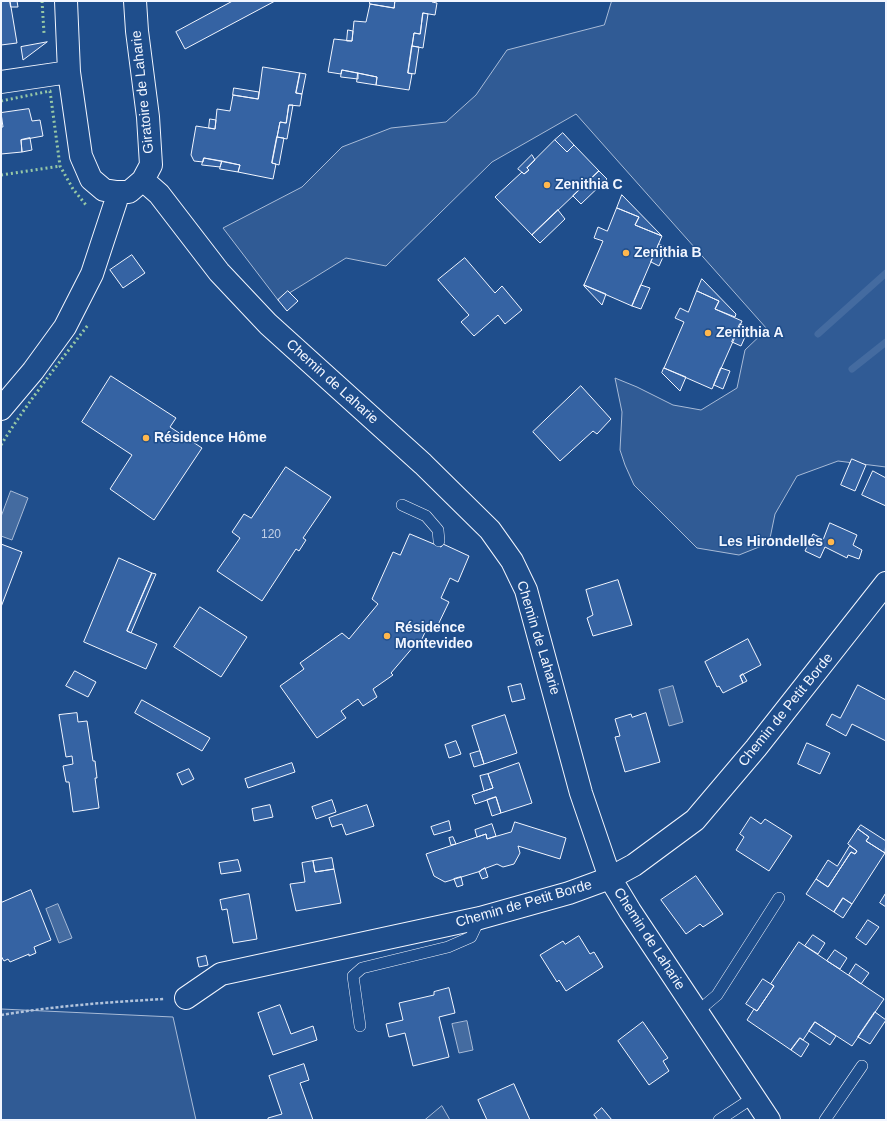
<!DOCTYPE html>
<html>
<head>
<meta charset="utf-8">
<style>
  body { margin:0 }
  #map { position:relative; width:887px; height:1121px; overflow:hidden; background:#1f4e8c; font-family:Helvetica,sans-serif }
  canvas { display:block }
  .frame { position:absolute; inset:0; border:2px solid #f2f6ff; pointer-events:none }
</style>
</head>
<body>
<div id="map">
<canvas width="887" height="1121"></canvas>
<div class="frame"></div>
</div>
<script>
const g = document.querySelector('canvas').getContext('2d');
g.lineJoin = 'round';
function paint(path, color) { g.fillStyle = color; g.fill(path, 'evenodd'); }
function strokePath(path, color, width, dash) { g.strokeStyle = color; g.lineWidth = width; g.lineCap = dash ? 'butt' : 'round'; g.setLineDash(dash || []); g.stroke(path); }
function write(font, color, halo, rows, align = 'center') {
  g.font = font + ' Helvetica,sans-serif'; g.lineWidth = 3; g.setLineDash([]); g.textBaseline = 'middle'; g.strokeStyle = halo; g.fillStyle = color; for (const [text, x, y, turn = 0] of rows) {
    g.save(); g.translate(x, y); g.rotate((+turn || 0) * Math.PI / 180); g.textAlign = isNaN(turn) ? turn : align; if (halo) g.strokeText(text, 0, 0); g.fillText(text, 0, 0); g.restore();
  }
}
const built = new Path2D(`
  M612 1H886V467L838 461 797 476 775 514 769 543 739 555 697 548 634 485 625 465 620 450 622 412 615 378 637 387 673 405 701 410 737 388 745 350 767 329 576 114 492 162 386 266 346 258 278 300 223 228 302 187 342 147 391 128 446 122 476 95 507 50 604 25Z
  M1 1009 173 1017 196 1120H1Z
  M442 1106 450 1120H425Z`);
paint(built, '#305b95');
strokePath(built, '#a8bbd7', 1);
const water = new Path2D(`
  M11 491 28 498 12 540 1 536V517Z
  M673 686 683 722 669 726 659 690Z
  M58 904 72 938 59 943 46 909Z
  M467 1021 473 1050 459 1053 452 1024Z`);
paint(water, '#446ba0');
strokePath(water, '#a8bbd7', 1);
strokePath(new Path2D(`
  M818 334 886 273
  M852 369 886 342`), '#446ba0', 7);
const building = new Path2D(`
  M1 1H10L17 43 1 45Z
  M10 1H17L18 7H11Z
  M233 1H275L185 49 176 32Z
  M370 1H395L394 8 370 4Z
  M395 1H432V2L437 3 435 15 423 13 420 34 414 33 408 73 412 74 409 90 376 85 377 77 342 70 341 74 328 72 334 39 352 41 354 21 366 22 370 4 394 8Z
  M423 13 428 14 423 48 412 46 414 33 420 34Z
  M348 30 353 31 352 41H347Z
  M47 42 23 60 21 47Z
  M412 46 419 47 415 74 408 73Z
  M263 67 300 73 296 93 302 94 300 106 289 105 286 123 280 122 272 163 276 164 273 179 238 172 240 165 204 158 203 162 194 161 191 155 196 126 215 129 217 109 230 111 233 95 258 99Z
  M342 70 358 73V79L341 77Z
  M300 73 306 74 302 94 296 93Z
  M358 73 377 77 376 85 357 82Z
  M234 88 259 92 258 99 233 95Z
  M289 105H293L287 139 277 137 280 122 286 123Z
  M29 109 32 121 40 120 43 136 21 140 22 152 1 154V127H3L1 113Z
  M210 119 216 120 215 129 209 128Z
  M563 133 574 145 567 152 555 140Z
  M277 137 284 138 279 165 272 163Z
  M30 138 32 150 22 152 21 140Z
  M555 140 567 152 574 145 599 171 532 235 495 197 522 172 524 174 529 170 527 168Z
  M532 155 535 160 527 168 529 170 524 174 518 169Z
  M204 158 222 161 220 167 202 165Z
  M222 161 240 165 238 172 220 169Z
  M599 171 607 179 581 204 573 196Z
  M622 195 662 236 635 225 639 217 617 208Z
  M617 208 639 217 635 225 662 236 632 306 584 285 603 241 594 238 598 227 607 231Z
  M558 210 565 219 540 243 532 235Z
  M659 244 667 248 659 266 651 262Z
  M132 255 145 273 123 288 110 270Z
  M465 258 495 293 502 286 522 310 505 324 498 315 474 336 461 322 469 315 438 280Z
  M702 279 736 314 735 317 715 309 719 301 697 291Z
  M584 285 606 294 602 305 584 286Z
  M641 285 650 288 641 309 632 306Z
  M288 291 298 301 287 311 278 300Z
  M697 291 719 301 715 309 742 321 712 389 664 368 684 322 675 318 680 308 688 312Z
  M740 324 749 328 741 346 732 342Z
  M664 368 686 377 680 391 662 373Z
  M721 368 730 371 723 389 714 385Z
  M111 376 176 418 170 427 202 448 154 520 110 489 132 455 82 422Z
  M581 386 611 419 597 434 593 431 560 461 533 432Z
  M852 459 866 465 855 491 841 485Z
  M286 467 331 497 303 538 306 540 299 551 296 549 262 601 217 571 240 538 232 532 244 514 251 518Z
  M873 471 886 478V506L862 495Z
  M830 523 857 535 853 545 862 550 859 559 848 555 847 558 825 547 820 558 805 551 813 534 823 539Z
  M410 534 441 547 443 544 469 556 458 582 450 578 441 598 449 602 436 629 428 626 421 641 420 639 391 673 393 675 373 689 377 697 363 706 358 699 341 711 346 718 317 738 280 686 304 669 300 663 342 633 349 639 378 604 372 599 393 552 400 555Z
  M1 544 22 552 1 607Z
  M119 558 152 573 127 631 157 644 146 669 84 642Z
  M152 573 156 574 131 633 127 631Z
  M618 580 632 625 593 636 587 618 593 615 586 590Z
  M200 607 247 637 221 677 174 647Z
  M748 639 761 665 740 676 743 683 723 693 719 686 717 687 705 662Z
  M75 671 96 682 88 697 66 686Z
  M743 674 747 681 743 683 740 676Z
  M521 684 525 699 512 702 508 687Z
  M858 685 886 700V741L852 724 846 736 826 725 832 714 840 718Z
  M142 700 210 738 202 751 135 713Z
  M77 713 78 722 87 721 93 761H95L97 778H95L99 808 73 812 69 782H66L63 766 73 764 72 756 66 757 59 715Z
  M646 713 660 762 625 772 615 737 620 736 615 719 631 714 632 717Z
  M505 715 517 753 484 764 472 726Z
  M456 741 461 754 449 758 445 745Z
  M807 743 830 753 820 774 798 764Z
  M480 751 484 764 474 767 470 754Z
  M292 763 295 772 248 788 245 779Z
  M519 763 532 803 501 813 496 797 475 804 472 795 493 788 488 774Z
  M189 769 194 779 182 785 177 774Z
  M488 774 493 788 484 791 480 776Z
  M496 797 501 813 492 816 487 800Z
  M332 800 336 812 316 819 312 807Z
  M270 805 273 817 254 821 252 809Z
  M367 805 374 826 346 835 342 824 332 827 329 818Z
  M751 817 761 824 765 819 792 836 769 871 736 850 744 837 740 834Z
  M449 821 451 830 434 835 431 827Z
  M515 822 566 838 560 859 518 846 520 853 514 864 503 867 497 864 481 870V871L445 882 434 876 426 854 486 834 487 839 511 832Z
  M492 824 496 836 487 839 486 834 477 837 475 830Z
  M861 825 886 841 885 853 866 841 869 837 858 829Z
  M858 829 869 837 866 841 885 853 852 904 843 898 834 912 806 894 816 879 828 887 851 852 855 854 857 851 848 844Z
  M453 837 456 844 451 845 449 838Z
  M850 846 857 851 855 854 851 852 828 887 816 879 828 860 837 866Z
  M332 858 334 869 315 872 313 861Z
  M238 860 241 871 221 874 219 863Z
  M313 861 315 872 334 869 341 903 296 911 290 884 305 882 302 863Z
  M485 868 488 877 482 879 479 872Z
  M696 876 723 914 703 927 700 924 686 934 661 900Z
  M461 877 463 885 457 887 454 879Z
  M31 890 51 940 34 947 36 953 29 956V954L10 962 8 959 4 961 1 956V903Z
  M886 893V907L880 903Z
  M249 894 257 939 233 943 227 909 222 910 220 900Z
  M843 898 852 904 843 918 834 912Z
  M868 920 879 927 866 945 856 938Z
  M813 935 825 943 818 954 805 946Z
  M579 936 590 954 594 952 603 967 566 991 559 980 557 982 540 955 563 941 565 944Z
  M799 942 884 999 852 1046 815 1022 803 1040 800 1038 791 1050 747 1020 754 1009 757 1011 774 986 771 984Z
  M835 950 847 958 840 969 827 961Z
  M206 956 208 965 199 967 197 958Z
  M856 964 869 973 861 984 849 975Z
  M763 979 774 986 757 1011 746 1004Z
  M449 988 455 1013 439 1017 449 1057 413 1066 405 1033 389 1037 386 1024 403 1020 399 1003 434 995V992Z
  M280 1005 291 1034 313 1026 317 1040 273 1055 258 1013Z
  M875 1012 886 1020 870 1044 858 1037Z
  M643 1022 668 1058 663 1061 669 1071 649 1085 618 1041Z
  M815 1022 836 1036 830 1045 809 1031Z
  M800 1038 809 1044 801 1057 791 1050Z
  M304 1064 309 1080 300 1083 313 1120H268V1118L282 1114 269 1076Z
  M514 1084 530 1120H487L478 1100Z
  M602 1108 612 1120H598L594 1115Z`);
paint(building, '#3563a3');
strokePath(building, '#f2f6ff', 1);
const service = new Path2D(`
  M402 505 426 516 438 530 439 541
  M697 1012 717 995 779 898
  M360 1026 353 976 362 968 448 947 471 937 480 918
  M719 1120 754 1097
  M825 1120 862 1066`);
const minor = new Path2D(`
  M66 1 69 72 81 156 91 179 104 190 117 192H129L143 180 151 165 148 117 137 31 135 1
  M1 82 69 72
  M143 180 159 194 219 272 268 324 423 464 490 530 512 561 526 590 581 793 610 878 630 911 769 1120
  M1 409 33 371 65 327 92 274 116 201 117 192
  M186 998 221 974 480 918 569 893 610 878 634 865 695 820 756 748 886 583`);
strokePath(service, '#f2f6ff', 12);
strokePath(minor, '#f2f6ff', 24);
strokePath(new Path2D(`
  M1 1015C55 1006 109 1002 164 999`), '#b3c4dc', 2.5, [3, 2]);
strokePath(service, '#1f4e8c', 11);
strokePath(minor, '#1f4e8c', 22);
strokePath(new Path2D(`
  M42 1 44 33
  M1 101 50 91 60 166 73 189 86 205
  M1 175 60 166
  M1 445C27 403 58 364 88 325`), '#97c8a6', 3, [2, 3]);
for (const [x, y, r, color] of [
  [547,185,4,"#ffb74d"],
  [626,253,4,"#ffb74d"],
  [708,333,4,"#ffb74d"],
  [146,438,4,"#ffb74d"],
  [831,542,4,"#ffb74d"],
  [387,636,4,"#ffb74d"]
]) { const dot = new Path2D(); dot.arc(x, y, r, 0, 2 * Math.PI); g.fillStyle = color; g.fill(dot); strokePath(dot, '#1f4e8c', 1.5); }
write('12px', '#c3d1e8', null, [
  ["120",271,535]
]);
write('14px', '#f2f6ff', '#1f4e8c', [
  ["Giratoire de Laharie",143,92,-96],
  ["Chemin de Laharie",332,382,42],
  ["Chemin de Laharie",538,638,73],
  ["Chemin de Petit Borde",786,710,-51],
  ["Chemin de Petit Borde",524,904,-16],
  ["Chemin de Laharie",649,939,57]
]);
write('bold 14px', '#f2f6ff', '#1f4e8c', [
  ["Zenithia C",555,185],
  ["Zenithia B",634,253],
  ["Zenithia A",716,333],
  ["Résidence Hôme",154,438],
  ["Les Hirondelles",823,542,"right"],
  ["Résidence",395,628],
  ["Montevideo",395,644]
], 'left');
</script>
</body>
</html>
